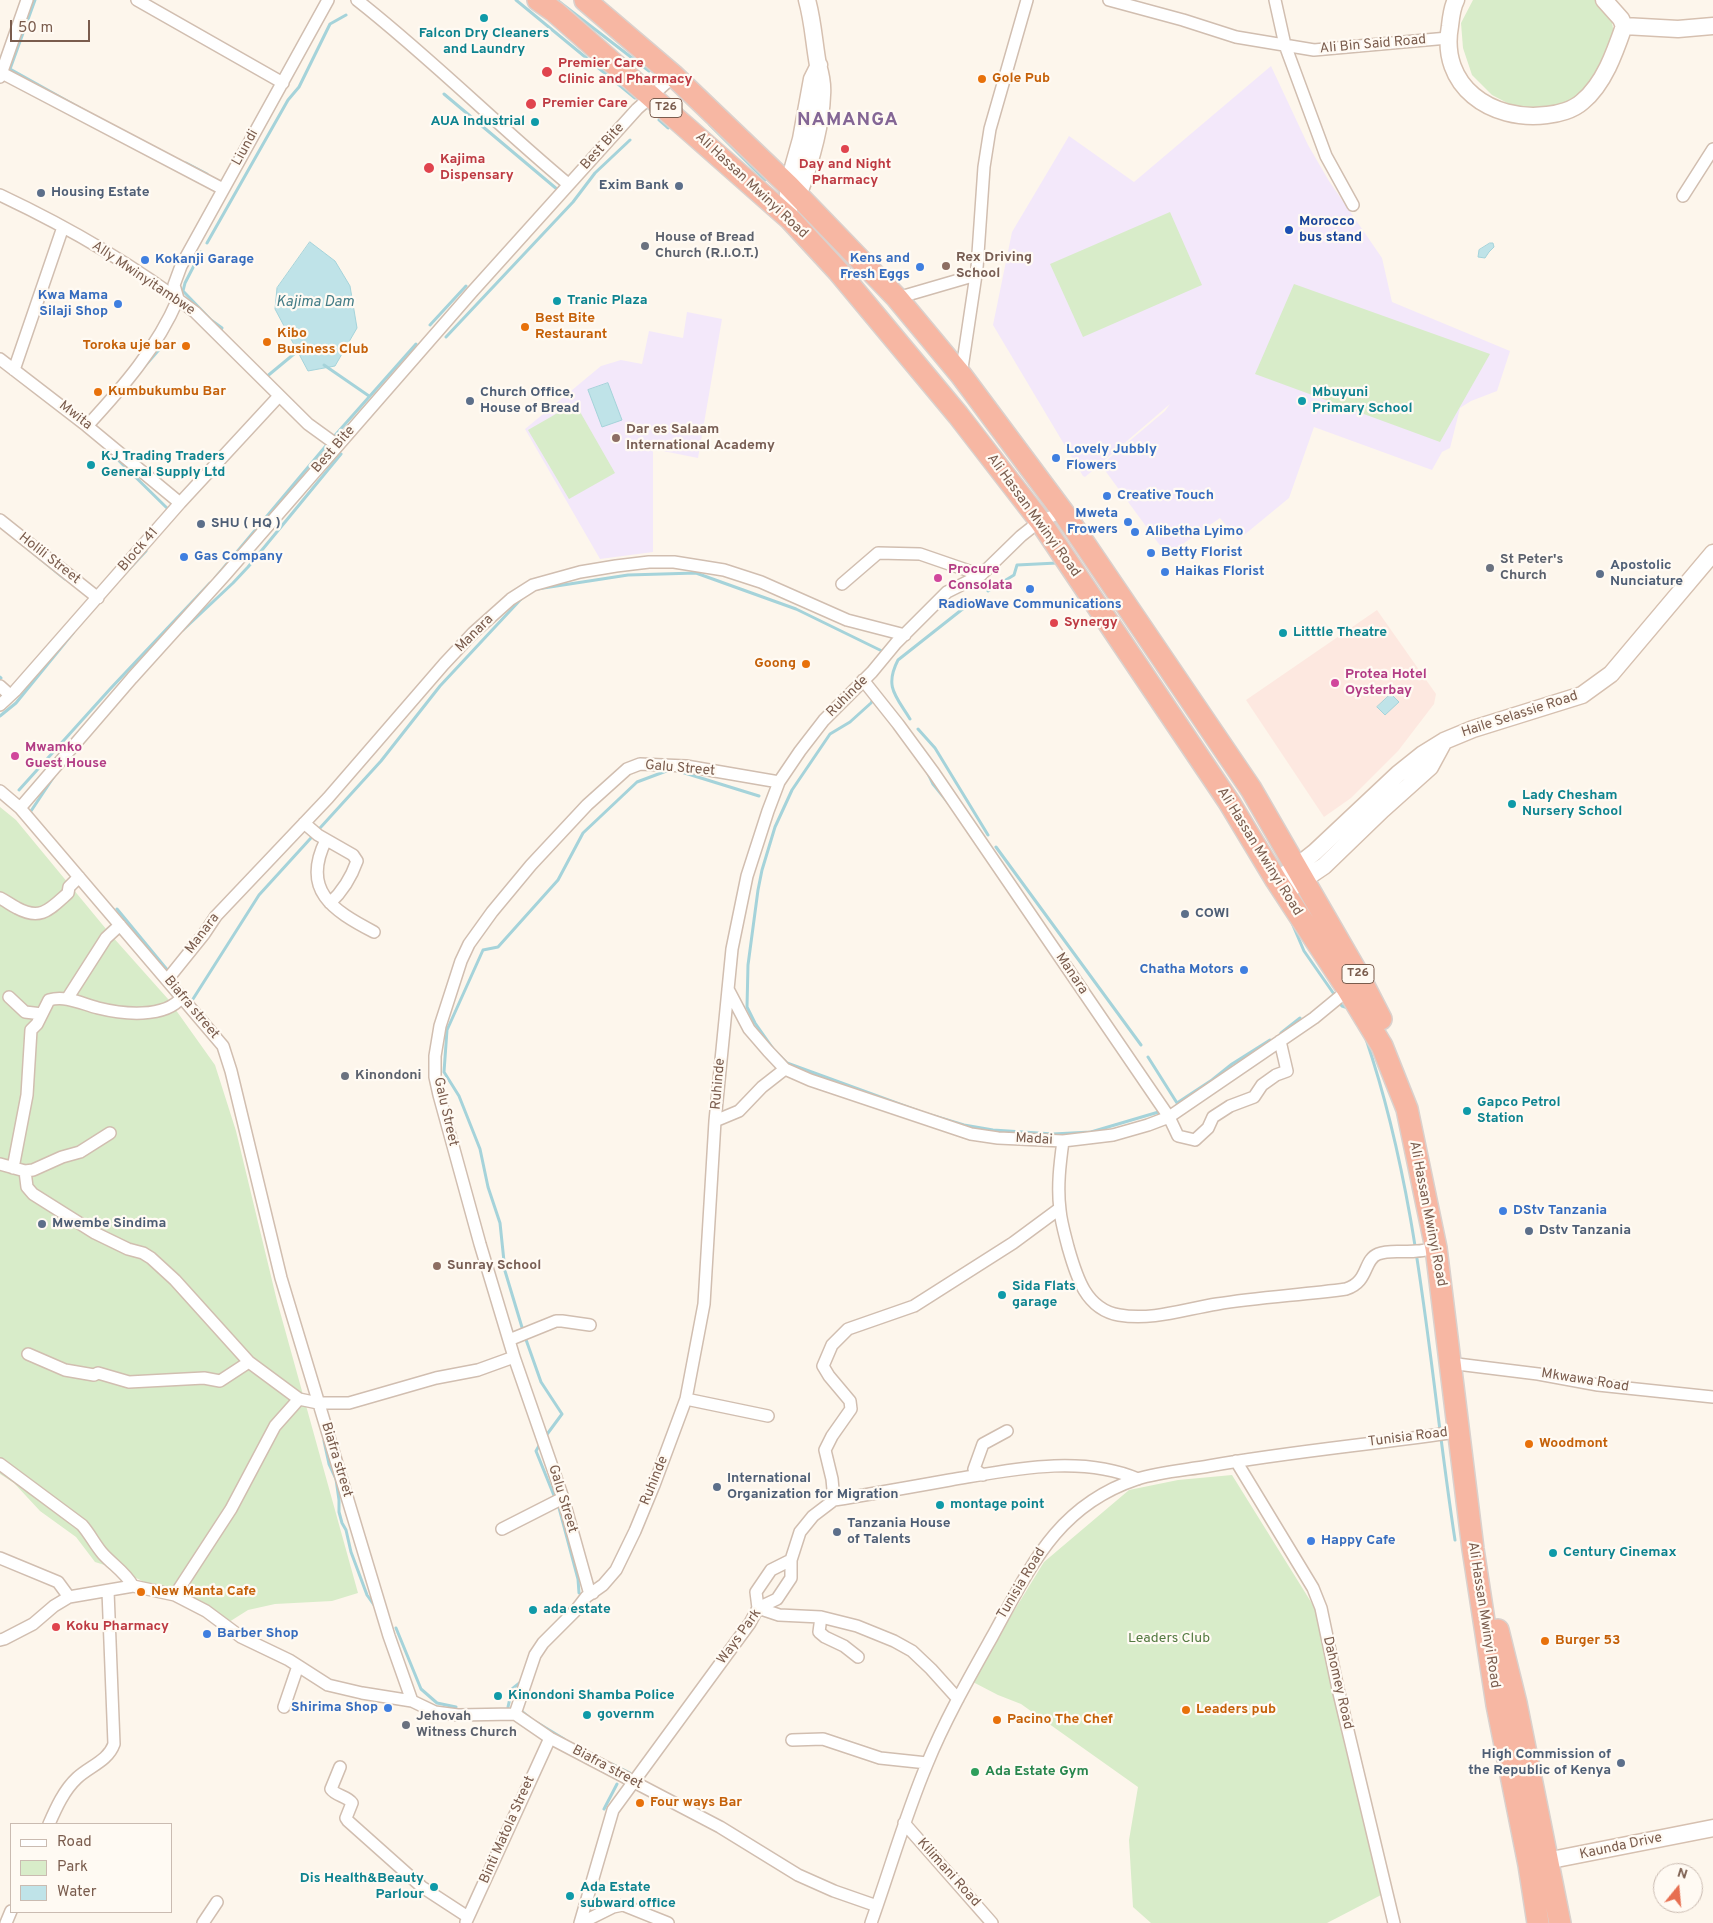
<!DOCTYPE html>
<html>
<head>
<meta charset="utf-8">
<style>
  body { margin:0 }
  #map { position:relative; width:1713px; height:1923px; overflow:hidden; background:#fdf6ec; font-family:Overpass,sans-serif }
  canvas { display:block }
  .legend { position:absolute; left:10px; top:1823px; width:162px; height:90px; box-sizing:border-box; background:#fffaf3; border:1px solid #cabbb1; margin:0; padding:6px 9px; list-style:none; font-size:15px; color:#7a5c4d }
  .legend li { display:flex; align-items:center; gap:10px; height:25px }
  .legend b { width:25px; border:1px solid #cabbb1 }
  .north { position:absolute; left:1653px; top:1863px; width:50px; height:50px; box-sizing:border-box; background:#fffaf3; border:1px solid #cabbb1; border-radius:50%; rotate:17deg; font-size:14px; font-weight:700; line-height:20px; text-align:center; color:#7a5c4d }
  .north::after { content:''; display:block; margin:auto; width:18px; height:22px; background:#e76f51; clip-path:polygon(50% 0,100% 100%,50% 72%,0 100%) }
  .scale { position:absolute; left:10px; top:20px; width:80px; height:22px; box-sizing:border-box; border:2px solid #7a5c4d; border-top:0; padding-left:6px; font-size:15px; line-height:18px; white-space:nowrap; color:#7a5c4d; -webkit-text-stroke:4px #fffaf3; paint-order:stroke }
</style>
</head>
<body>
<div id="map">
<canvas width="1713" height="1923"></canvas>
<ul class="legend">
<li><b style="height:6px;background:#fff"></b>Road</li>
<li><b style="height:14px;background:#d8ecc9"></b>Park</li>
<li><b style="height:14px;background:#bfe3e8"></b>Water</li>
</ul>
<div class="north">N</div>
<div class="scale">50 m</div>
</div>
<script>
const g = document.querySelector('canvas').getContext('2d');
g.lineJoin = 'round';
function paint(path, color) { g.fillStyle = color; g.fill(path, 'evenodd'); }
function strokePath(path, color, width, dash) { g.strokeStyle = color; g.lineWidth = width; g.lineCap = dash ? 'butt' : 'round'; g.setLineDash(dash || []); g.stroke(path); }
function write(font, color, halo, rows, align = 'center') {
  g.font = font + ' Overpass,sans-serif'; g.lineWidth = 4.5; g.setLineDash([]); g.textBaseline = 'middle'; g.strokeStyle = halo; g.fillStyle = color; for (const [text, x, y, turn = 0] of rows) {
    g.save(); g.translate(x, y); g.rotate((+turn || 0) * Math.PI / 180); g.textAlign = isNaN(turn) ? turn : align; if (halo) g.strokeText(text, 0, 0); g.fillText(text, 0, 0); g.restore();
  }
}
paint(new Path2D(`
  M1377 610 1436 694 1434 704 1398 751 1351 798 1324 817 1246 700Z`), '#fde8e0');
paint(new Path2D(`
  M1271 66 1308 145 1329 181 1382 258 1392 302 1510 351 1497 391 1471 401 1460 408 1450 448 1442 452 1432 470 1314 427 1289 498 1238 540 1220 518 1167 555 1101 465 1165 411 1170 404 1085 477 1083 476 993 325 1012 232 1069 136 1134 182Z
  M687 312 722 319 698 458 653 449V552L600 559 525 429 601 366 621 360 642 364 649 331 683 338Z`), '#f3e8fa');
paint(new Path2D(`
  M1473 0H1597L1611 15 1614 35 1591 84 1566 104 1542 110 1515 107 1492 95 1472 75 1463 48 1461 23Z
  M1170 212 1202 285 1083 337 1050 264Z
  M1294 284 1490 354 1440 442 1255 374Z
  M575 403 615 473 569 499 528 430Z
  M0 807 16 820 111 935 168 999 215 1065 236 1131 277 1301 358 1593 332 1601 275 1604 248 1610 229 1622 117 1569 95 1562 76 1537 40 1511 14 1483 0 1474Z
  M1232 1475 1321 1618 1345 1747 1383 1894 1327 1923H1151L1133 1907 1129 1840 1138 1787 1021 1704 998 1695 971 1681 1044 1562 1129 1490 1178 1480Z`), '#d8ecc9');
const water = new Path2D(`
  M310 242 335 261 350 286 357 328 335 366 308 371 275 309 277 288Z
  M1490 243H1493L1494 247 1489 252 1485 258 1478 257 1479 250Z
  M608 383 622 420 602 427 588 390Z
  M1391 694 1399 702 1385 715 1377 707Z`);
paint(water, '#bfe3e8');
strokePath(water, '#a5d3da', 1);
strokePath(new Path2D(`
  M35 0 10 69 87 112
  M516 0 635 98
  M557 0 649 71
  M444 94 558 190
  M659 120 668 128
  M710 125 765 180
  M186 163 207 174
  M207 243 288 100 299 87 330 24 346 15
  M201 252 185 283 183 291 211 320 222 328 220 333
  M430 325 466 286
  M446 337 573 202 595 173 630 140
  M324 365 369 396
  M143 368 164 344
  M265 378 300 349
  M110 452 170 511
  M16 539 65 579
  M215 578 330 441 416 344
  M118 581 146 551
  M537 589 628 575 696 573 796 609 886 653
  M988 591 1014 575 1017 565 1057 563
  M183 630 233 583 248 567 341 454
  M0 677 1 678
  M874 698H878L919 755 933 784 967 826 1015 899 1044 938 1132 1063 1162 1111 1091 1132 1053 1134 993 1130 964 1125 924 1113 787 1063 774 1050 755 1023 747 1007 748 965 758 890 762 870 775 827 792 790 830 734 850 722 871 703Z
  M0 716 16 703 73 633
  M910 719C896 696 884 687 898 660L974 600
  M918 729 935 748 988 835
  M675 770 759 796
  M19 790 111 688 210 583
  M31 811 55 775
  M996 847 1141 1045
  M117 909 169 972
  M1292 923 1304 951 1336 997
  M193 999 259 895 381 761 440 686 522 598
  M1339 1002 1342 1006 1348 1008 1354 1019
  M1281 1033 1300 1018
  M1366 1039C1421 1201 1429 1372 1455 1540
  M1148 1057 1177 1103 1212 1080 1232 1064 1270 1040
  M545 1437 562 1414 541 1382 524 1334 505 1271 500 1223 488 1187 480 1149 459 1096 444 1072 447 1030 483 950 498 947 558 880 583 833 637 782 669 770
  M324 1441 329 1464 336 1479 339 1500V1512L342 1523 346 1530 351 1552 367 1595 374 1605
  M540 1444 536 1451 555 1498
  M558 1504 578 1579 579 1593
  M396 1628 421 1689 437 1703 456 1707
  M508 1707 512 1689 522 1681
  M520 1710 530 1718
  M536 1722 564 1739
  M612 1764 630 1773
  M604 1809 617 1784`), '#a5d3da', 3);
const street = new Path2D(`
  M137 0 283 83
  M357 0C431 58 496 124 568 184
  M1109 0 1183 20 1236 37 1314 50 1448 38
  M1275 0 1285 45 1326 156 1353 205
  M2 73 223 189
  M0 77 27 0
  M0 195C68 227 135 266 195 312L308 424 337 445
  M1683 196 1713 149
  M897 298 976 275
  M0 359 87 426 180 503
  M14 370 63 227
  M961 375 977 268 984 167 990 129 1027 0
  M87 426C123 387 157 348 178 299L174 285 181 266 328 0
  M0 520 98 598
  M842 584 878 553 920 554 981 575
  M863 680 898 724 934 773 1169 1117 1178 1136 1195 1140 1208 1128 1213 1117 1230 1106 1254 1097 1262 1085 1276 1075 1287 1071 1280 1041
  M0 686 10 695
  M0 705 15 691 180 503 279 396
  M0 791 20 808 223 1046 231 1071 281 1278 389 1636 412 1701 435 1712 458 1715 515 1714 550 1738 720 1827 798 1875 834 1891 877 1906
  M20 808 132 678 225 575 472 292 637 109 674 76
  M304 823 318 835 353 855 357 861C351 878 343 891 330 903
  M326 840C301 890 332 910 374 932
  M0 898C6 901 11 905 17 908 41 921 50 909 68 893L69 887 79 877
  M167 980 204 934 216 916 328 798 444 664 473 633 511 599 533 585 580 572 616 566 649 562H674L724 570 761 582 847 620 905 635
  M728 989 749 1029 768 1051 785 1069 810 1080 971 1134 998 1138 1063 1141 1113 1135 1148 1125 1169 1117 1314 1018 1348 990
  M9 997 25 1012 42 1014
  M67 999 106 938 120 925
  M715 1121 739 1111 762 1087 785 1069
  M1063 1141C1060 1163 1057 1187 1060 1210 1061 1222 1065 1235 1068 1247 1076 1275 1085 1309 1119 1315 1152 1321 1185 1309 1217 1304 1259 1297 1303 1295 1346 1289 1369 1282 1363 1260 1378 1254 1390 1249 1405 1253 1417 1251 1424 1251 1430 1249 1436 1248
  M0 1164 25 1171 33 1170 62 1157 80 1152 110 1133
  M13 1168 27 1095 31 1030 37 1024 49 1000C66 995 82 1004 98 1008 122 1014 165 1019 182 997
  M25 1171 27 1187 33 1194 95 1233 128 1249 143 1253 151 1258 175 1280 249 1362 299 1399 318 1403H349L436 1378 478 1370 514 1357
  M509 1340 556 1321H562L590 1325
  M28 1354 65 1370 94 1375 98 1373 129 1382 204 1378 220 1381 249 1362
  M1457 1364 1538 1374 1598 1385 1713 1397
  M686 1399 768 1416
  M1236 1461 1313 1588 1321 1608 1338 1689 1394 1923
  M0 1464 82 1525C90 1534 95 1545 103 1554 113 1565 125 1572 133 1586
  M983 1475 974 1469 983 1444 1007 1431
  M834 1500 832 1479 825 1450 832 1436 851 1409 850 1401 829 1376 823 1366 832 1345 848 1329 914 1306 1013 1243 1059 1209
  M502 1529 563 1498
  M0 1558 58 1582 69 1597
  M791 1560 771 1570 756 1592 758 1608 779 1615 821 1617 857 1626 894 1641 912 1651 931 1669 958 1699
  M593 1593 589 1591 563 1498 514 1357 480 1244 439 1095 435 1077V1056L440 1026 461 961 469 944 492 912 531 865 587 805 627 769 640 764 686 766 779 782
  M175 1595 231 1509 275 1426 299 1399
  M821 1617 819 1632 825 1637 844 1646 858 1657
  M0 1640 4 1639 33 1624 54 1606 69 1597 133 1586 175 1595 206 1611 241 1637 289 1660 328 1685 362 1693 412 1701
  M284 1707 298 1666
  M515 1714 535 1655 543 1643 576 1610 586 1597 603 1585 616 1570 635 1531 654 1485 686 1399 704 1304 715 1121 732 949 747 876 768 811 779 782 800 751 824 720 872 672 896 643 947 592 981 575 1021 536 1040 521 1063 512
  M792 1740 823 1739 880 1758 927 1763
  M340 1767 331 1789C336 1796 347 1796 352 1803L346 1818 348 1821 422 1887 468 1917
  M904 1823 992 1923
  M49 1824C56 1808 64 1790 77 1778 90 1766 108 1761 114 1744L108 1591
  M466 1922 550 1738
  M6 1923 11 1911
  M203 1923 217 1902
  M580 1923 613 1810 750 1623 758 1608 777 1599 791 1578V1560L800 1532 813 1516 834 1500C872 1494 911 1487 950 1480 1010 1470 1080 1454 1138 1479
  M581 1923 613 1907 623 1905 668 1923
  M871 1923C890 1870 905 1816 927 1764 945 1720 969 1678 992 1637 1030 1568 1056 1506 1137 1479 1159 1472 1186 1470 1209 1466 1293 1451 1378 1444 1462 1431`);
const secondary = new Path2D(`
  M1456 0C1452 7 1451 17 1450 26 1439 86 1491 122 1547 115 1558 114 1573 110 1582 102 1604 84 1615 52 1624 26L1621 19 1604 0
  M1624 26 1678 29 1713 26
  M798 196C810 164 821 129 822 95 823 84 821 75 818 65 814 43 813 21 807 0
  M790 219 788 201V185L801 139 812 79 819 65
  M1276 880 1296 867 1315 852 1398 774 1423 754 1444 741 1473 729 1582 695 1611 674 1713 553
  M1284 893 1324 866 1382 810 1430 767 1443 743
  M1536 1863 1713 1828`);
const highway = new Path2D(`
  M538 0 555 12 790 219 838 271 958 415 1040 521 1229 802 1276 880 1348 990 1382 1046 1407 1109 1436 1248 1473 1549 1497 1705 1529 1865 1538 1923
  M585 0 674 76 788 185 897 298 961 375 1063 512 1251 789 1359 976 1381 1019
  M1498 1630 1516 1703 1560 1923`);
strokePath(street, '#d1beb0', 14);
strokePath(secondary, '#d6c0b0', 19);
strokePath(highway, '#dad1cd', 24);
strokePath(street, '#fff', 11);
strokePath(secondary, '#fff', 16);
strokePath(highway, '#f7b7a3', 21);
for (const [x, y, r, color] of [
  [484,18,5,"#0f9aa8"],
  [547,72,6,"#e0444e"],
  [982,79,5,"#e8710a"],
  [531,104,6,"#e0444e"],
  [535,122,5,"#0f9aa8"],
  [845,149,5,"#e0444e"],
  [429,168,6,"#e0444e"],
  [679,186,5,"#5c6f8a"],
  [41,193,5,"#5c6f8a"],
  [1289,230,5,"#1a4fb4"],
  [645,246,5,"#6b7280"],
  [145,260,5,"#3f7fe0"],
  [946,266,5,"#8d6e63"],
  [920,267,5,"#3f7fe0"],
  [557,301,5,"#0f9aa8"],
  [118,304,5,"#3f7fe0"],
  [525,327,5,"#e8710a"],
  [267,342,5,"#e8710a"],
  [186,346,5,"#e8710a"],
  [98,392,5,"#e8710a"],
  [470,401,5,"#5c6f8a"],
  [1302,401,5,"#0f9aa8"],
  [616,438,5,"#8d6e63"],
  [1056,458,5,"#3f7fe0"],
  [91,465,5,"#0f9aa8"],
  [1107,496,5,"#3f7fe0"],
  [1128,522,5,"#3f7fe0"],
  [201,524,5,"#5c6f8a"],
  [1135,532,5,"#3f7fe0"],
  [1151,553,5,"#3f7fe0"],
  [184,557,5,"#3f7fe0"],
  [1490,568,5,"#6b7280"],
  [1165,572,5,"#3f7fe0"],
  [1600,574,5,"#5c6f8a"],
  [938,578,5,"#d1479c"],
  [1030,589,5,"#3f7fe0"],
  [1054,623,5,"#e0444e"],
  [1283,633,5,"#0f9aa8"],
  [806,664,5,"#e8710a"],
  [1335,683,5,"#d1479c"],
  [15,756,5,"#d1479c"],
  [1512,804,5,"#0f9aa8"],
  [1185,914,5,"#5c6f8a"],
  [1244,970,5,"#3f7fe0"],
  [345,1076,5,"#6b7280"],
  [1467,1111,5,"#0f9aa8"],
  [1503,1211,5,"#3f7fe0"],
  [42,1224,5,"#5c6f8a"],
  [1529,1231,5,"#5c6f8a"],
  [437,1266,5,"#8d6e63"],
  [1002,1295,5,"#0f9aa8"],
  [1529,1444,5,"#e8710a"],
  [717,1487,5,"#5c6f8a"],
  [940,1505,5,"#0f9aa8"],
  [837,1532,5,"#5c6f8a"],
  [1311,1541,5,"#3f7fe0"],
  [1553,1553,5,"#0f9aa8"],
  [141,1592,5,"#e8710a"],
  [533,1610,5,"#0f9aa8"],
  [56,1627,5,"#e0444e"],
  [207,1634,5,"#3f7fe0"],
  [1545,1641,5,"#e8710a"],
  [498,1696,5,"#0f9aa8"],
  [388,1708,5,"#3f7fe0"],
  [1186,1710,5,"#e8710a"],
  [587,1715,5,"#0f9aa8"],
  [997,1720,5,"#e8710a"],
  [406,1725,5,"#6b7280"],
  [1621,1763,5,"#5c6f8a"],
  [975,1772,5,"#2e9e5b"],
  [640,1803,5,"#e8710a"],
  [434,1887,5,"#0f9aa8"],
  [570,1896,5,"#0f9aa8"]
]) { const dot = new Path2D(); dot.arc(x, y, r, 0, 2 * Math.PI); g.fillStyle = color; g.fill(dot); strokePath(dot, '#fffaf3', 2); }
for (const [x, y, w] of [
  [666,108,32],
  [1358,974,32]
]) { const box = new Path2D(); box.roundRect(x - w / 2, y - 9.5, w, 19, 4); g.fillStyle = '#fffaf3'; g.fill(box); strokePath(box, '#7a5c4d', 1); }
write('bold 12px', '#7a5c4d', null, [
  ["T26",666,108],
  ["T26",1358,974]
]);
write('bold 14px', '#0d838f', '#fffaf3', [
  ["Falcon Dry Cleaners",484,34,"center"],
  ["and Laundry",484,50,"center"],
  ["AUA Industrial",525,122,"right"],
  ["Tranic Plaza",567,301],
  ["Mbuyuni",1312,393],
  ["Primary School",1312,409],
  ["KJ Trading Traders",101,457],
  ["General Supply Ltd",101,473],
  ["Litttle Theatre",1293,633],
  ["Lady Chesham",1522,796],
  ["Nursery School",1522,812],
  ["Gapco Petrol",1477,1103],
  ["Station",1477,1119],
  ["Sida Flats",1012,1287],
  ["garage",1012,1303],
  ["montage point",950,1505],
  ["Century Cinemax",1563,1553],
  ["ada estate",543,1610],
  ["Kinondoni Shamba Police",508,1696],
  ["governm",597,1715],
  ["Dis Health&Beauty",424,1879,"right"],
  ["Parlour",424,1895,"right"],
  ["Ada Estate",580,1888],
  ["subward office",580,1904]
], 'left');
write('14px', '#7a5c4d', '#fffaf3', [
  ["Ali Bin Said Road",1373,45,-5],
  ["Best Bite",603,147,-48],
  ["Liundi",246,148,-61],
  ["Ali Hassan Mwinyi Road",751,186,43],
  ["Ally Mwinyitambwe",143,279,34],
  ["Mwita",75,416,38],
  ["Best Bite",334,450,-49],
  ["Ali Hassan Mwinyi Road",1033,516,54],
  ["Block 41",139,550,-49],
  ["Holili Street",49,559,38],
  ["Manara",475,634,-45],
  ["Ruhinde",848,697,-45],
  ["Haile Selassie Road",1520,715,-18],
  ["Galu Street",680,769,5],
  ["Ali Hassan Mwinyi Road",1259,852,58],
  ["Manara",203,934,-53],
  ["Manara",1071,974,56],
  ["Biafra street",191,1008,50],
  ["Ruhinde",719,1084,-85],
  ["Galu Street",445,1112,77],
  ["Madai",1034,1140,3],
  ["Ali Hassan Mwinyi Road",1427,1214,79],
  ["Mkwawa Road",1585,1381,9],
  ["Tunisia Road",1408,1438,-7],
  ["Biafra street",336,1460,73],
  ["Ruhinde",655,1481,-68],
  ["Galu Street",562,1499,73],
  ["Tunisia Road",1022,1584,-59],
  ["Ali Hassan Mwinyi Road",1483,1615,81],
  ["Ways Park",740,1637,-54],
  ["Dahomey Road",1337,1683,77],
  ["Biafra street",607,1768,28],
  ["Binti Matola Street",508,1830,-66],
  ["Kaunda Drive",1621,1847,-12],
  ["Kilimani Road",948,1873,48]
]);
write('bold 14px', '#be3a42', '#fffaf3', [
  ["Premier Care",558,64],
  ["Clinic and Pharmacy",558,80],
  ["Premier Care",542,104],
  ["Kajima",440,160],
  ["Dispensary",440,176],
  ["Day and Night",845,165,"center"],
  ["Pharmacy",845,181,"center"],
  ["Synergy",1064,623],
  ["Koku Pharmacy",66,1627]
], 'left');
write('bold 14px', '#c56008', '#fffaf3', [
  ["Gole Pub",992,79],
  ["Best Bite",535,319],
  ["Restaurant",535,335],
  ["Kibo",277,334],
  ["Business Club",277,350],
  ["Toroka uje bar",176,346,"right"],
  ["Kumbukumbu Bar",108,392],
  ["Goong",796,664,"right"],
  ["Woodmont",1539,1444],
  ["New Manta Cafe",151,1592],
  ["Burger 53",1555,1641],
  ["Leaders pub",1196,1710],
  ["Pacino The Chef",1007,1720],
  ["Four ways Bar",650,1803]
], 'left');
write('bold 14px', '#4e5e75', '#fffaf3', [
  ["Exim Bank",669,186,"right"],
  ["Housing Estate",51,193],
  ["Church Office,",480,393],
  ["House of Bread",480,409],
  ["SHU ( HQ )",211,524],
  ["Apostolic",1610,566],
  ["Nunciature",1610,582],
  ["COWI",1195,914],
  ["Mwembe Sindima",52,1224],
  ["Dstv Tanzania",1539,1231],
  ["International",727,1479],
  ["Organization for Migration",727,1495],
  ["Tanzania House",847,1524],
  ["of Talents",847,1540],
  ["High Commission of",1611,1755,"right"],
  ["the Republic of Kenya",1611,1771,"right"]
], 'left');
write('bold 14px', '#164399', '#fffaf3', [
  ["Morocco",1299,222],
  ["bus stand",1299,238]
], 'left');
write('bold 14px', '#5b616d', '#fffaf3', [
  ["House of Bread",655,238],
  ["Church (R.I.O.T.)",655,254],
  ["St Peter's",1500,560],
  ["Church",1500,576],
  ["Kinondoni",355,1076],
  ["Jehovah",416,1717],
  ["Witness Church",416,1733]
], 'left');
write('bold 14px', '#785e54', '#fffaf3', [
  ["Rex Driving",956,258],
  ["School",956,274],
  ["Dar es Salaam",626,430],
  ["International Academy",626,446],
  ["Sunray School",447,1266]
], 'left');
write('bold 14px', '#366cbe', '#fffaf3', [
  ["Kens and",910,259,"right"],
  ["Fresh Eggs",910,275,"right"],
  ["Kokanji Garage",155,260],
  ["Kwa Mama",108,296,"right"],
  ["Silaji Shop",108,312,"right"],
  ["Lovely Jubbly",1066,450],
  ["Flowers",1066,466],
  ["Creative Touch",1117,496],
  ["Mweta",1118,514,"right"],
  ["Frowers",1118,530,"right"],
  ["Alibetha Lyimo",1145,532],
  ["Betty Florist",1161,553],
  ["Gas Company",194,557],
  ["Haikas Florist",1175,572],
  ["RadioWave Communications",1030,605,"center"],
  ["Chatha Motors",1234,970,"right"],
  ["DStv Tanzania",1513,1211],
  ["Happy Cafe",1321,1541],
  ["Barber Shop",217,1634],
  ["Shirima Shop",378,1708,"right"]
], 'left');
write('bold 14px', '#b23c85', '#fffaf3', [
  ["Procure",948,570],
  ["Consolata",948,586],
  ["Protea Hotel",1345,675],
  ["Oysterbay",1345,691],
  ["Mwamko",25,748],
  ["Guest House",25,764]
], 'left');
write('14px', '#537a41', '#fffaf3', [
  ["Leaders Club",1169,1639]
]);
write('bold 14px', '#27864d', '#fffaf3', [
  ["Ada Estate Gym",985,1772]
], 'left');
write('italic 15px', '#437c86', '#fffaf3', [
  ["Kajima Dam",315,303]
]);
g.letterSpacing = '1px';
write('bold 19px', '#846695', '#fffaf3', [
  ["NAMANGA",848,121]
]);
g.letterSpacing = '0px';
</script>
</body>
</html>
